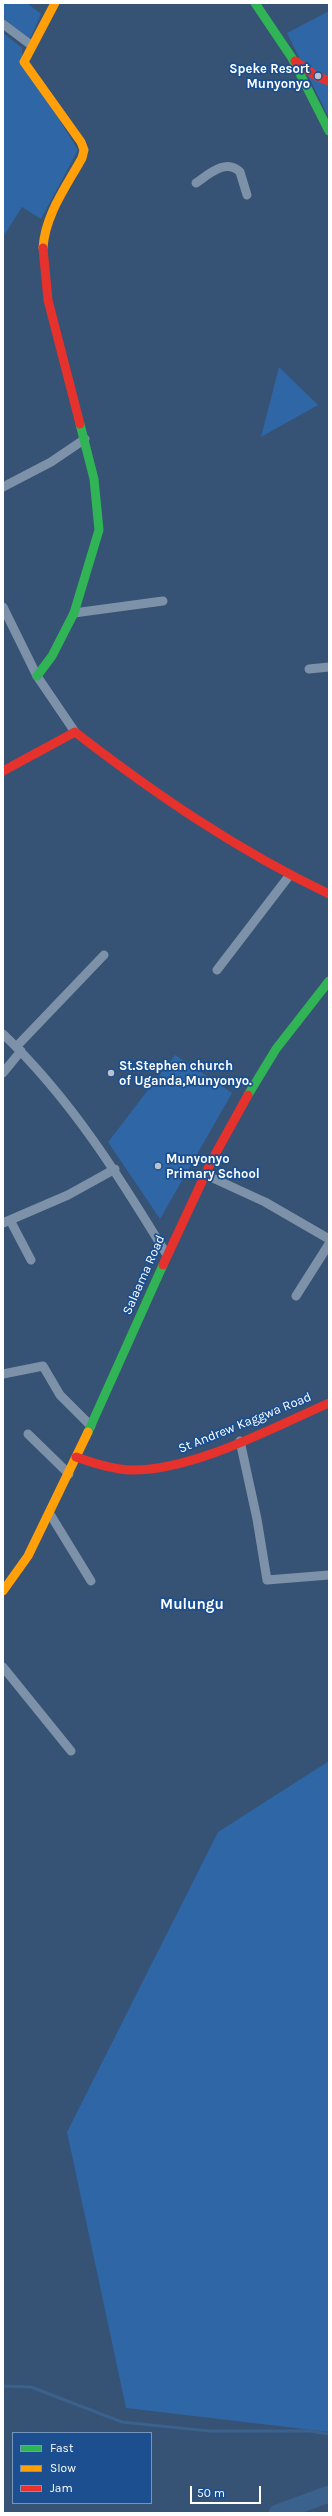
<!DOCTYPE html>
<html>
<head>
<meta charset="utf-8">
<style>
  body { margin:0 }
  #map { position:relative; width:332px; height:2516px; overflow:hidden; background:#365274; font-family:Karla,sans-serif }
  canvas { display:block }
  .frame { position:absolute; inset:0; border:4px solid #fff; pointer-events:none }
  .legend { position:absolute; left:12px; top:2432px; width:140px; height:72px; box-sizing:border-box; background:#1b4f8f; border:1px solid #7695bc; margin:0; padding:5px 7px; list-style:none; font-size:12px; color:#fff }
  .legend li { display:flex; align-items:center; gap:8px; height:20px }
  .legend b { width:20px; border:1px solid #7695bc }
  .scale { position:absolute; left:190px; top:2486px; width:71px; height:18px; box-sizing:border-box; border:2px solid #fff; border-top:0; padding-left:5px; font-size:12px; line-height:14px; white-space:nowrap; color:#fff; -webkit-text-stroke:3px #1b4f8f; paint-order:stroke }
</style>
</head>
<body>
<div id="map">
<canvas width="332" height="2516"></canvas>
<div class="frame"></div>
<ul class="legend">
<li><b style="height:5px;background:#30b455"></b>Fast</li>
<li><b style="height:5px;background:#ff9f0a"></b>Slow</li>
<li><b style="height:5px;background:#e5322d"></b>Jam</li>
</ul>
<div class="scale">50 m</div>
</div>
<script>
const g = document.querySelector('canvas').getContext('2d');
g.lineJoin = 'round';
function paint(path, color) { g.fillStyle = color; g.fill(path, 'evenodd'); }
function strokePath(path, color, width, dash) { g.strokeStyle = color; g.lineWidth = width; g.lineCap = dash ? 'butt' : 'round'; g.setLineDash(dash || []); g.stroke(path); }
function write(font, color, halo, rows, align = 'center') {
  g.font = font + ' Karla,sans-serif'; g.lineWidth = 3.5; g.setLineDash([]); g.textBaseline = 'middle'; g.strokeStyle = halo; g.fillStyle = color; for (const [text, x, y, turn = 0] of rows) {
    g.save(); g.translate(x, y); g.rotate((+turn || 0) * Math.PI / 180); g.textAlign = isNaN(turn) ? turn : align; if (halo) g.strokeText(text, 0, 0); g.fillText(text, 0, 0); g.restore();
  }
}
paint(new Path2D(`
  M3 3H27L41 14 30 39 3 18Z
  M329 11V118L287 33Z
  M3 33 22 48V60L78 150 41 219 22 207 3 237Z
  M279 367 318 405 261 437Z
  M175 1055 232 1093 160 1219 108 1142Z
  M329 1761V2432L126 2408 67 2132 218 1832Z`), '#2f66a5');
strokePath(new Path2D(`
  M3 2386 31 2387 122 2422 209 2431H309L329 2434`), '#3b618d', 3);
strokePath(new Path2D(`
  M277 2513 329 2494`), '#3b618d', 17);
strokePath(new Path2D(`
  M3 24 31 45
  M196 183C209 174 226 158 240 172L247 195
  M3 487 51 462 85 439
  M3 607 37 676 75 732
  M74 613 163 601
  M309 669 329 667
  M217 970 289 876
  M3 1034C71 1099 119 1176 167 1255
  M16 1047 104 955
  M3 1073 21 1051
  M204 1174 265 1202 329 1239
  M10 1220 31 1260
  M3 1223 68 1195 115 1169
  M296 1296 329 1244
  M3 1374 43 1366 60 1395 91 1426
  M28 1434 69 1474
  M240 1441 257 1519 267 1580 329 1575
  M50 1514 91 1581
  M3 1667 71 1751`), '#7d92a8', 9);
strokePath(new Path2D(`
  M255 3 292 58 329 131
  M37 676 52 656 74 613 99 530 94 479 80 424
  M248 1095 276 1049 329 981
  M88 1432 163 1265`), '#30b455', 9);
strokePath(new Path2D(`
  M43 248C45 215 66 187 82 158L84 150 81 142 24 62 55 3
  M3 1591 28 1556 88 1432`), '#ff9f0a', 9);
strokePath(new Path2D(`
  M295 61 316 76 329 81
  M43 248 48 300 80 424
  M3 771 75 732C155 794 237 850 329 894
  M163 1265 212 1160 248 1095
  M76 1457C93 1463 111 1469 129 1470 191 1472 272 1428 329 1403`), '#e5322d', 9);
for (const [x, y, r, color] of [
  [318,76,4,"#b9c2ce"],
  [111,1073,4,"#b9c2ce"],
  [158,1166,4,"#b9c2ce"]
]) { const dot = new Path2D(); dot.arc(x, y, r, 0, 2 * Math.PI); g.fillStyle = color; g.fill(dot); strokePath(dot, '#1b4f8f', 1.5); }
write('bold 13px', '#fff', '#1b4f8f', [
  ["Speke Resort",310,69,"right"],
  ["Munyonyo",310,84,"right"],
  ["St.Stephen church",119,1066],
  ["of Uganda,Munyonyo.",119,1081],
  ["Munyonyo",166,1159],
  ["Primary School",166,1174]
], 'left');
write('13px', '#fff', '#1b4f8f', [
  ["Salaama Road",144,1275,-66],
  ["St Andrew Kaggwa Road",245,1423,-22]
]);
write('bold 15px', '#fff', '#1b4f8f', [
  ["Mulungu",192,1605]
]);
</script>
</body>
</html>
